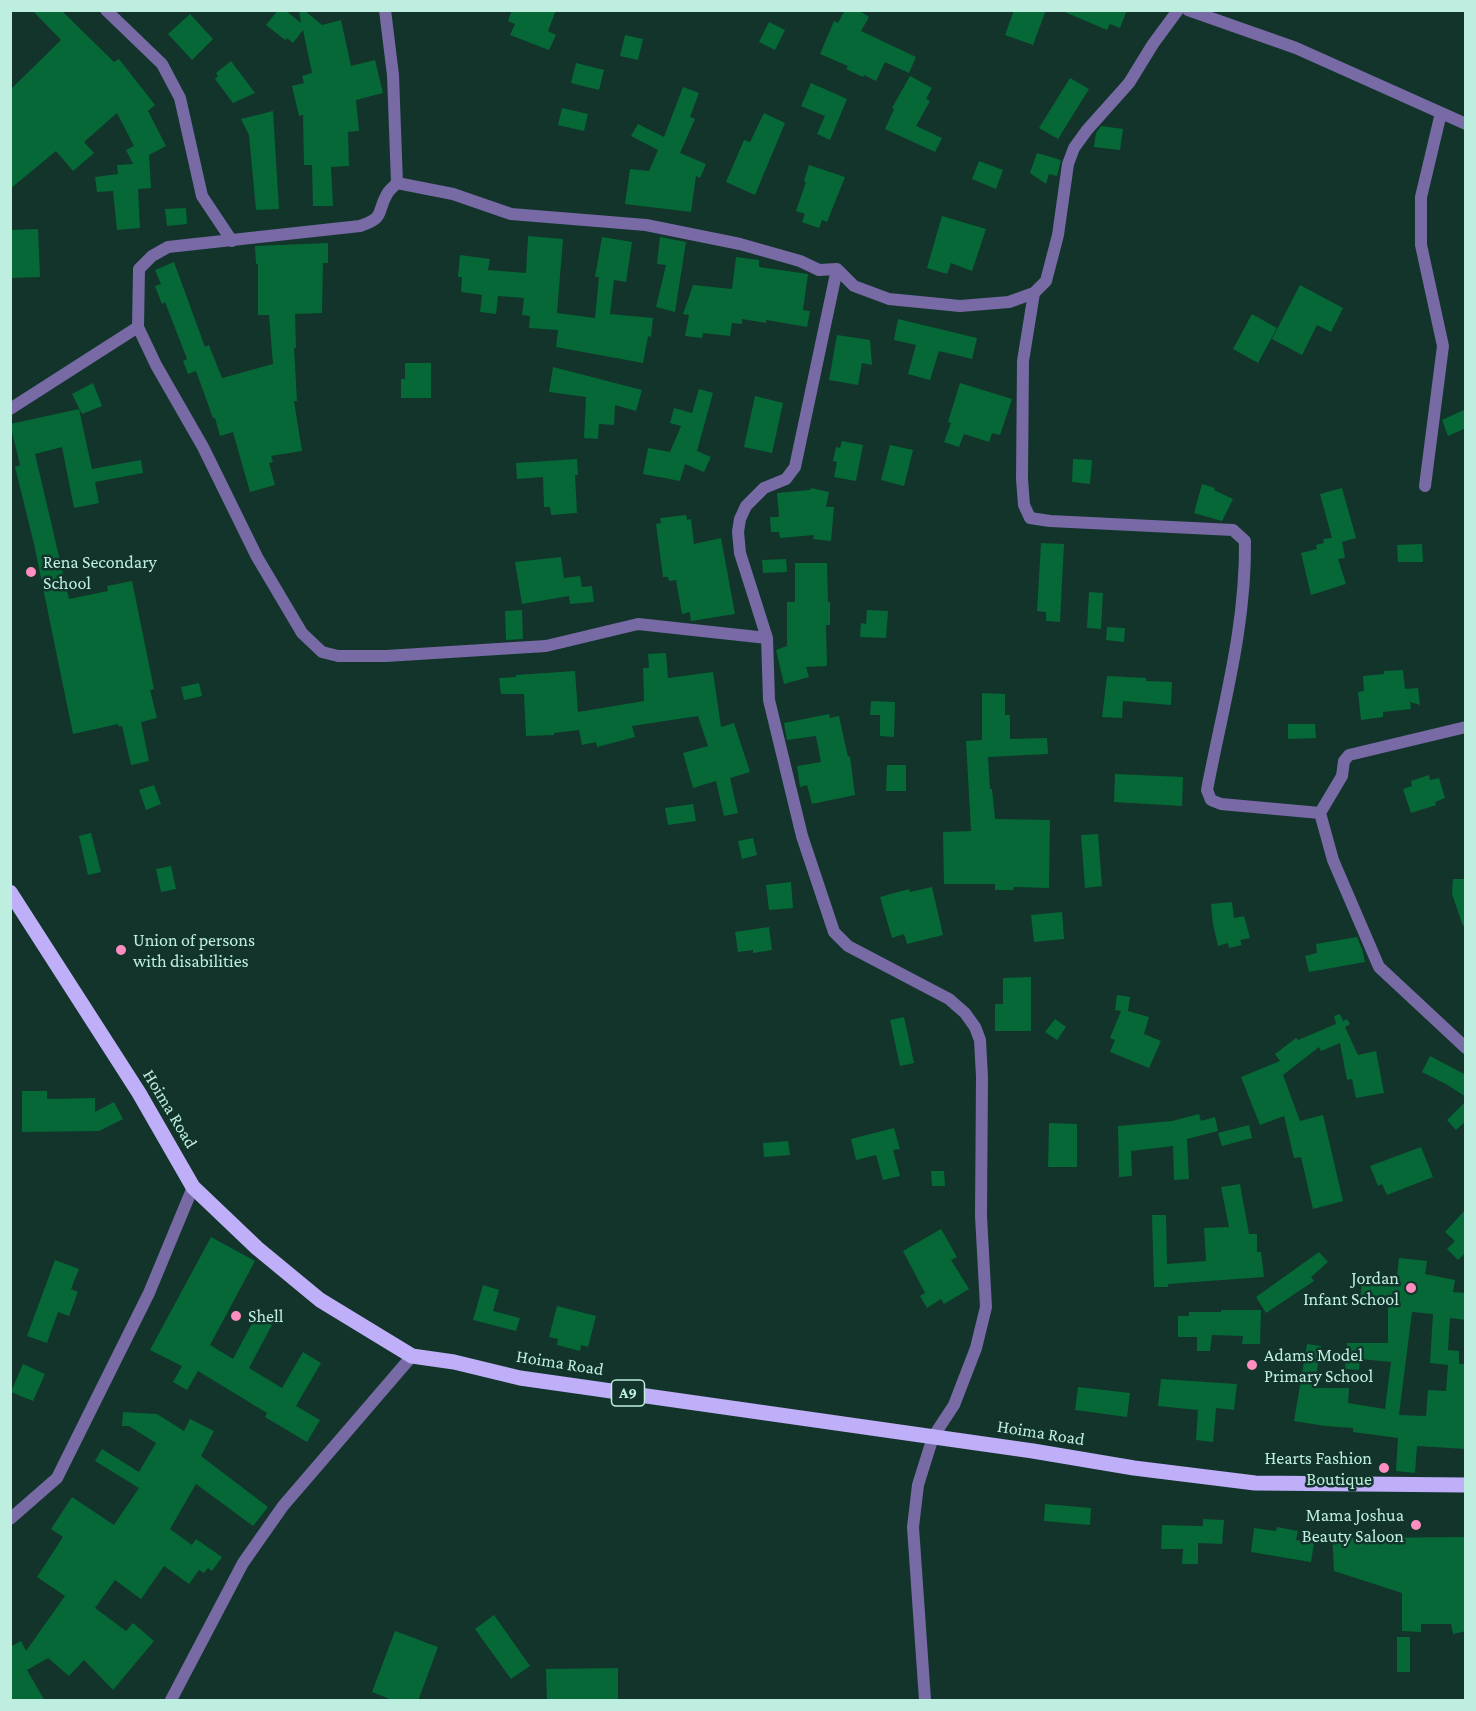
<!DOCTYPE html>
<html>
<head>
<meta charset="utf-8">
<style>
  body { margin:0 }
  #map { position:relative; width:1476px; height:1711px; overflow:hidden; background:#12342b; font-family:"Crimson Pro",serif }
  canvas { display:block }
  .frame { position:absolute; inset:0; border:12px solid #beeedf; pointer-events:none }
</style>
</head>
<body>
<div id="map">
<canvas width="1476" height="1711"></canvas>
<div class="frame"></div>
</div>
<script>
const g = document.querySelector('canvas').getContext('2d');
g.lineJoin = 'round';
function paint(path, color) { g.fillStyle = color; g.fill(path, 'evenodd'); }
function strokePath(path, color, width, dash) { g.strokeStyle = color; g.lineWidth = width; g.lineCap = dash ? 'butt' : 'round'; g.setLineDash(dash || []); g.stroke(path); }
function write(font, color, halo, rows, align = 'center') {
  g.font = font + ' "Crimson Pro",serif'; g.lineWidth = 5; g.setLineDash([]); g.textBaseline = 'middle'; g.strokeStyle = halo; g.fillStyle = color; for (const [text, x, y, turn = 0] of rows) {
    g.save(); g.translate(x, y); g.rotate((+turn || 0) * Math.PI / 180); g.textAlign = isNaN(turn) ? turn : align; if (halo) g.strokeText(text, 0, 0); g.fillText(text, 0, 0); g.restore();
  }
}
paint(new Path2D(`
  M32 10H61L114 62 119 59 155 105 148 111 166 146 149 155 151 188 138 189 140 228 117 230 113 191 97 192 95 177 118 174 117 165 133 164 126 150 134 146 117 113 84 142 94 153 73 171 56 151 10 189V90L61 40Z
  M278 10H285L301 23 299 10H304L322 25 341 20 351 66 375 60 383 93 356 100 359 131 348 132 349 166 331 167 333 206H313L312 165H304L303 115 299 116 292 86 304 83 302 76 312 73 303 30 293 43 287 38 285 40 266 25Z
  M512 10H556L548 31 556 35 549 50 510 35 515 24 508 21Z
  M845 10H858L869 17 861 31 916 57 909 73 885 62 876 81 864 75 863 77 846 69 848 66 820 54 834 21 838 23Z
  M1014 10H1046L1033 45 1005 35Z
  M1060 10H1127L1120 28 1110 24 1107 30Z
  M190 14 213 39 192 60 168 34Z
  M769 22 785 30 775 50 759 42Z
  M625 35 643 39 638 60 620 56Z
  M231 61 255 93 233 103 215 79 218 76 216 73Z
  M576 63 604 70 599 90 571 83Z
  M910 76 932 88 926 99 930 101 916 126 942 138 935 152 885 129 894 109 892 108Z
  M1070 78 1089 89 1058 139 1039 128Z
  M811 83 847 99 830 140 817 134 825 116 801 106Z
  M683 87 699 93 690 117 695 119 680 153 706 164 700 178 696 176 691 212 625 204 630 169 649 171 658 150 631 136 638 124 664 137Z
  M562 108 588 114 584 131 558 125Z
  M273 111 279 209 256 210 249 135 241 119Z
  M764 113 785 123 755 195 726 182 744 140 750 142Z
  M1101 126 1123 129 1120 150 1094 147 1096 133Z
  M1037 153 1061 160 1057 176 1049 174 1046 184 1030 173Z
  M979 161 1003 170 996 189 972 179Z
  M809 165 845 177 827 222 822 220 819 228 802 222 805 214 796 211 806 182 804 181Z
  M186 208 187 224 167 226 165 209Z
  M942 216 986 229 972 271 951 263 947 274 927 268Z
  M38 229 40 277 10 278V230Z
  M528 236 563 239 557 313 595 318 599 277H595L602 237 632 242 626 282 614 280 610 314 653 318 651 337 648 336 643 363 556 347 558 330 529 328 530 316 522 315 524 298 498 296 496 314 480 312 482 295 461 292 462 277H458L460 255 490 259 488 270 526 273Z
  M660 237 686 242 675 312 656 307 666 265 657 264Z
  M328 243V263H323L322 313 295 314 296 348H294L297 401H294L302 451 271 456 273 462 269 463 275 485 250 492 233 432 220 436 215 418H213L196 371 188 374 183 361 187 359 165 302 162 304 155 286 161 284 155 270 174 262 205 347 209 345 222 378 273 364 269 315H258V264H256L255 246Z
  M736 257 759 260V267L808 274 803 310 810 311 807 327 766 320V323L742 319V324L732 323 730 336 703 333 702 338 685 336 689 315 683 314 693 285 732 289Z
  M1300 285 1343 308 1331 332 1317 325 1302 355 1272 339Z
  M1252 314 1277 328 1258 363 1233 349Z
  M898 319 977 338 972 359 939 351 930 380 908 374 916 345 894 340Z
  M837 335 870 340 872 365 862 363 858 385 829 380Z
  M405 363H431V398H401V379H405Z
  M553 367 642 390 636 411 615 405 614 425 599 424 598 439 584 438 586 397 549 392Z
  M93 383 102 406 82 414 72 394Z
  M960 383 1012 399 1000 435 992 433 989 442 964 434 959 447 944 442 951 423 948 422Z
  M699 389 713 393 697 451 711 457 704 472 685 464 680 481 643 474 648 448 670 452 681 426 670 423 674 408 692 413Z
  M755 396 783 403 772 453 744 447Z
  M79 409 92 469 141 460 143 473 95 482 99 503 74 508 62 447 35 454 69 599 108 591 107 586 132 581 154 689 150 690 157 718 141 722 149 761 131 765 122 726 119 727 118 724 73 734 34 544 15 467 20 465 10 424Z
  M1466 409V428L1448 436 1442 420Z
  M842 441 863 445 856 481 834 477 837 462 833 461 836 447 840 448Z
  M890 445 913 450 904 486 881 480Z
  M577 459 578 475H575L577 513 551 515 550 507H544L543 477 517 479 516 463Z
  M1073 459 1092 460 1090 484 1072 482Z
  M1202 484 1215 488 1214 490 1233 499 1222 521 1194 513Z
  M811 488 829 492 826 507H834L831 541 813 539 814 535 780 538 779 532H771L770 517H779L777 493 810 490Z
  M1342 488 1356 538 1342 542 1345 558 1338 559 1346 584 1311 595 1301 553 1317 549 1316 545 1324 543 1323 539 1332 538 1320 494Z
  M686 515 687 520 691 519 694 544 721 538 735 614 691 621 690 612 682 614 676 580 669 581 668 577H663L656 524 661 523 660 518Z
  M1041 543 1064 544 1060 622 1046 621V612L1037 611Z
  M1422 544 1423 562H1398L1397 545Z
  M561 557 564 578 580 576 582 587 592 586 594 602 570 604 569 596 522 604 515 562Z
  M786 559 787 572 763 573 762 560Z
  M795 563H827L828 602H830V625H826L827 666 806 667 809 677 784 684 776 650 787 646V602H795Z
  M1089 592 1103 593 1101 629 1087 628Z
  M522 610 523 639 506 640 505 611Z
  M867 610 888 611 886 638 860 637 861 623 866 624Z
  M1107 627 1125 628 1124 642 1106 640Z
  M666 653 668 678 713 672 721 727 734 723 750 772 730 778 738 813 724 816 716 781 693 788 683 753 708 746 698 716 632 726 635 737 597 747 596 742 582 745 579 730 554 733V735L526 736 524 694H501L499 678 516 677V675L575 671 578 712 644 701 643 668H649L648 654Z
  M1403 670 1405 689 1418 688 1420 705 1410 702 1411 709 1383 712V717L1361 720 1358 692 1364 691 1363 676 1384 674V671Z
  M1107 676 1146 678V681L1172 682 1171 705 1123 701 1122 718 1102 717Z
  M199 683 202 696 184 700 181 687Z
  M982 693 1005 694V715H1010V739L1047 738 1048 754 988 757 990 789H992L995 819 1050 820 1049 888 1014 887 1013 890H995V884H944L943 832 971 831 966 741 982 740Z
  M871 701 895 702 894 737 880 736V715H870Z
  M829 714 830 718 839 716 848 757 850 756 855 795 812 804 807 785 800 787 797 766 821 762 816 736 787 740 784 723Z
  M1288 724H1315L1316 738 1288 739Z
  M887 765H906V791H886Z
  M1115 774 1183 777 1182 806 1114 802Z
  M1429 775 1430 780 1439 778 1445 798 1435 802 1436 805 1411 813 1403 789 1412 786 1411 781Z
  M154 785 161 804 146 810 139 790Z
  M693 804 696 821 668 825 665 808Z
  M91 833 101 872 88 875 79 836Z
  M1098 834 1102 886 1085 888 1081 835Z
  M753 838 757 855 742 859 738 841Z
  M171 866 176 889 161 892 156 869Z
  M1453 879H1466V926H1463L1452 894Z
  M791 882 793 908 769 910 766 885Z
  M932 887 943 935 907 944 904 934 892 938 880 897 909 889 910 892Z
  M1232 902 1234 918 1244 916 1250 938 1240 940 1242 945 1229 948 1228 943 1218 946 1213 924 1211 904Z
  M1062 912 1064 939 1034 942 1031 915Z
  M769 927 772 950 753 953V950L738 952 735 932Z
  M1357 937 1362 949 1365 962 1309 972 1305 956 1317 953 1316 944Z
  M1031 977V1031H995V1004H1003V978Z
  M1117 995 1130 997 1128 1011 1149 1017 1144 1034 1161 1041 1149 1068 1110 1052 1115 1040 1110 1038 1121 1011 1115 1010Z
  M1340 1014 1343 1021 1347 1019 1350 1024 1345 1027 1358 1055 1376 1051 1384 1093 1356 1098 1352 1079 1347 1080 1340 1043 1321 1051 1319 1047 1283 1075 1300 1121 1323 1115 1343 1201 1313 1209 1301 1157 1294 1158 1284 1116 1260 1125 1241 1077 1280 1061 1275 1054 1296 1038 1298 1040 1336 1024 1334 1016Z
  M904 1017 914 1063 900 1066 890 1020Z
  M1055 1019 1066 1027 1057 1040 1045 1032Z
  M1430 1056 1466 1075V1097L1446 1084 1422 1072Z
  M22 1091H47V1099L95 1098V1112L114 1102 123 1119 99 1131 22 1132Z
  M1466 1101V1121L1456 1130 1447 1120Z
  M1199 1114 1201 1121 1215 1117 1218 1131 1187 1139 1189 1179 1174 1180 1173 1146 1131 1151 1132 1176 1119 1177 1118 1126 1172 1121Z
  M1049 1123 1077 1124V1167H1048Z
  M1249 1125 1252 1138 1222 1146 1218 1133Z
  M894 1128 900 1149 893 1150 900 1176 883 1180 876 1155 856 1160 851 1139Z
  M788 1141 790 1155 764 1157 763 1143Z
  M1421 1147 1433 1177 1387 1195 1382 1184 1378 1186 1370 1166Z
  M931 1171H944L945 1186H932Z
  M1240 1184 1249 1234H1257V1252H1261L1264 1277 1168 1284V1287H1154L1152 1215H1166L1167 1264 1206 1261 1204 1228 1229 1227 1221 1187Z
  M1466 1209V1252L1458 1260 1447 1249 1455 1241 1445 1232Z
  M941 1229 957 1257 951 1260 969 1289 944 1304 941 1299 927 1308 920 1296 925 1293 903 1251Z
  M211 1237 255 1261 210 1345 233 1359 257 1314 273 1323 249 1368 282 1388 303 1352 321 1363 296 1406 320 1420 307 1442 265 1417 267 1413 198 1371 187 1390 173 1382 182 1366 150 1350Z
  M1319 1252 1328 1262 1311 1277 1314 1281 1266 1313 1256 1297Z
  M1399 1258 1427 1261 1425 1274 1455 1280 1453 1292 1466 1293V1320L1450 1318 1448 1350 1459 1351V1364H1466V1449L1417 1446 1415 1473 1396 1471 1398 1438 1353 1432V1428L1325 1426 1294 1421 1307 1344 1321 1346 1314 1388H1349L1348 1403 1385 1409 1391 1362 1360 1359 1359 1370 1345 1369 1347 1343H1388V1302L1360 1299 1362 1282 1396 1285ZM1412 1312 1433 1314 1430 1363 1448 1365 1446 1391 1428 1390 1426 1416 1399 1415Z
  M55 1260 79 1269 71 1289 78 1292 69 1316 58 1312 47 1343 27 1336Z
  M483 1285 499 1290 493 1311 520 1318 516 1331 473 1320Z
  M557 1306 596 1316 588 1347 581 1345 580 1351 557 1345 558 1339 549 1337Z
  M1221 1310H1261L1260 1344H1242L1243 1336 1212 1335 1210 1351H1197V1337H1178V1316H1189V1312H1221Z
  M23 1364 45 1374 33 1401 11 1392Z
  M1161 1379 1237 1384 1234 1410 1216 1408 1213 1442 1196 1440 1198 1410 1158 1406Z
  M1078 1387 1130 1393 1127 1417 1075 1410Z
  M123 1412 157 1414 184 1431 190 1419 214 1431 201 1456 268 1507 253 1526 196 1484 170 1529 192 1545 196 1539 222 1557 212 1571 208 1568 204 1573 199 1570 189 1584 164 1566 141 1599 115 1580 95 1608 126 1631 133 1623 154 1641 113 1690 84 1660 69 1676 48 1658 27 1670 45 1701H10V1647L21 1641 26 1651 65 1596 37 1577 63 1537 51 1529 72 1497 114 1525 139 1488 95 1461 102 1449 139 1472 156 1443 129 1426H122Z
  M1045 1504 1091 1508 1090 1525 1044 1521Z
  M1203 1519 1224 1520 1222 1544 1198 1543V1564H1182L1183 1549H1161L1162 1525 1203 1526Z
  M1277 1527 1298 1531 1296 1540 1314 1543 1311 1562 1251 1552 1254 1528 1276 1531Z
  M1332 1532 1350 1535 1349 1538 1466 1537V1631L1453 1634 1451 1624H1421V1632L1402 1631V1593L1334 1571Z
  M494 1615 530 1666 511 1679 475 1629Z
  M395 1631 438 1647 418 1701H395L372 1692Z
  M1397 1637H1410V1672H1397Z
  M618 1668V1701H547L546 1669Z`), '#066836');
strokePath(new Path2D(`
  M106 10 162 64 180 98 202 196 232 241
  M385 10 393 75 397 183C394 186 389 190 387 194 376 213 386 217 360 226L168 247 152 256 139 269 138 327 156 365 203 447 257 557 302 633 322 652 338 656H386L546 646 638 624 767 638
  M1188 10 1296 48 1466 124
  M397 183 453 194 511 214 646 225 740 244 800 261 819 270 837 269 854 286 889 299 960 306 1009 302 1034 293 1046 281 1058 235 1068 164 1074 148 1087 130 1129 83 1153 44 1178 10
  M837 269 795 467 786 479 764 488 746 506 740 519 738 532 740 553 767 638 769 700 802 836 834 932 848 946 949 999 965 1013 975 1027 980 1040 982 1077 981 1216 986 1307 976 1348 954 1405 933 1437 918 1485 913 1527 925 1700
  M1034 293 1023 361 1022 479 1024 505 1030 518 1050 521 1233 530 1245 541C1246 628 1223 706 1207 790L1211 800 1221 804 1320 813
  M10 409 138 327
  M1425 486 1443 346 1421 245V197L1441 113
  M1466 727 1349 755 1344 761 1342 776 1320 813 1333 860 1379 967 1466 1048
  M10 1519 57 1478 149 1293 193 1187
  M171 1700 243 1563 283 1506 412 1356`), '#776aa5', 12);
strokePath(new Path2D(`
  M10 892 139 1093 193 1187 257 1248 320 1300 412 1356 454 1362 520 1378 1033 1451 1134 1468 1255 1483 1466 1485`), '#beaff8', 15);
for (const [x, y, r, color] of [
  [31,572,6,"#fd8ebf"],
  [121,950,6,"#fd8ebf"],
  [1411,1288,6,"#fd8ebf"],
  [236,1316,6,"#fd8ebf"],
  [1252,1365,6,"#fd8ebf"],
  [1384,1468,6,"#fd8ebf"],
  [1416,1525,6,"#fd8ebf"]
]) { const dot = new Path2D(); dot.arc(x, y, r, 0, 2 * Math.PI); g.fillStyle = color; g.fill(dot); strokePath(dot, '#12342b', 2); }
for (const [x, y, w] of [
  [628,1393,33]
]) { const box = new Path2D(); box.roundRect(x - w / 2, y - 13, w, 26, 4.5); g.fillStyle = '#12342b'; g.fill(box); strokePath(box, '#beeedf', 1.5); }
write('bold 16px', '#beeedf', null, [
  ["A9",628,1393]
]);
write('18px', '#beeedf', '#12342b', [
  ["Rena Secondary",43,562],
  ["School",43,583],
  ["Union of persons",133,940],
  ["with disabilities",133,961],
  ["Jordan",1399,1278,"right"],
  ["Infant School",1399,1299,"right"],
  ["Shell",248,1316],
  ["Adams Model",1264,1355],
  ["Primary School",1264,1376],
  ["Hearts Fashion",1372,1458,"right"],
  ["Boutique",1372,1479,"right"],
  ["Mama Joshua",1404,1515,"right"],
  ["Beauty Saloon",1404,1536,"right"]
], 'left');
write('18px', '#beeedf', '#12342b', [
  ["Hoima Road",170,1109,59],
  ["Hoima Road",560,1363,9],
  ["Hoima Road",1041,1433,9]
]);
</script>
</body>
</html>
